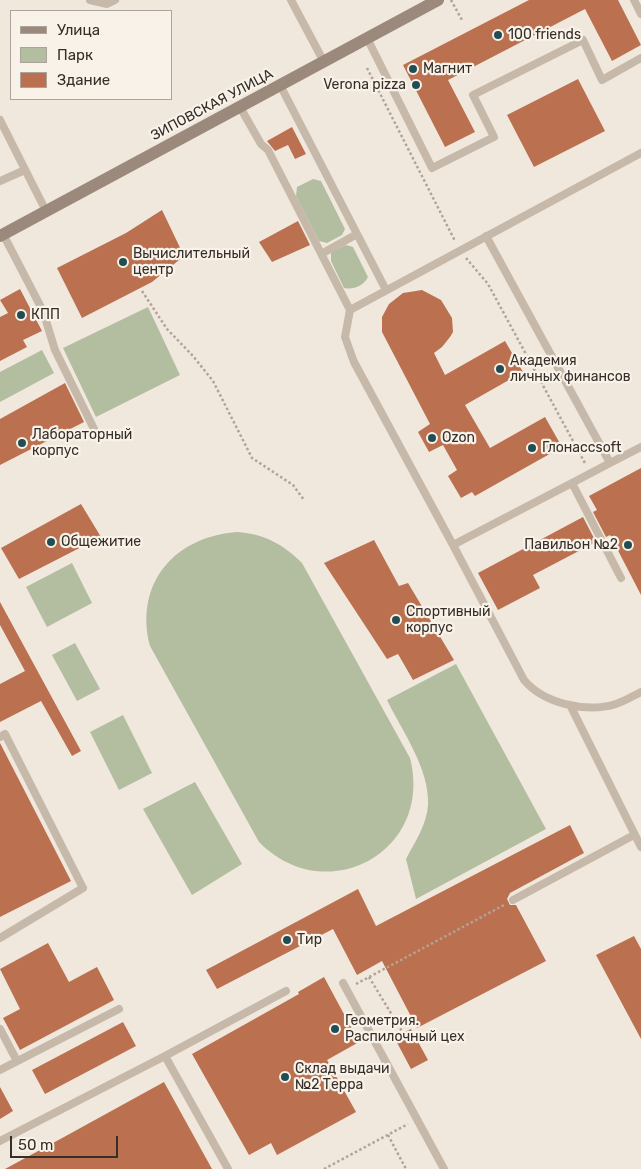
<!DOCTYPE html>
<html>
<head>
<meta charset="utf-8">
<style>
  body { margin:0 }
  #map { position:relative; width:641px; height:1169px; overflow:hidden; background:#f0e8dd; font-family:Rubik,sans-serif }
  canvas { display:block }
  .legend { position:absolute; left:10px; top:10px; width:162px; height:90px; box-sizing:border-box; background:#f8f2e9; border:1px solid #aaa49c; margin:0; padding:6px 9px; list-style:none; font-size:15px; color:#352e29 }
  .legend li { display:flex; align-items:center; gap:10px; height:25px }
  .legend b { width:25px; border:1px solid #aaa49c }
  .scale { position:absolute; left:10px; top:1136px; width:108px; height:22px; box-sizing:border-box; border:2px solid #352e29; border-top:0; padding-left:6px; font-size:15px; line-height:18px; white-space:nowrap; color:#352e29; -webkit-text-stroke:4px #f8f2e9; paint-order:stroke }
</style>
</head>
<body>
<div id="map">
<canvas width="641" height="1169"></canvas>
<ul class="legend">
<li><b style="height:6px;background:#9b897c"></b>Улица</li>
<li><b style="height:14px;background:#b2be9f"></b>Парк</li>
<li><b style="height:14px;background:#bb7050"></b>Здание</li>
</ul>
<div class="scale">50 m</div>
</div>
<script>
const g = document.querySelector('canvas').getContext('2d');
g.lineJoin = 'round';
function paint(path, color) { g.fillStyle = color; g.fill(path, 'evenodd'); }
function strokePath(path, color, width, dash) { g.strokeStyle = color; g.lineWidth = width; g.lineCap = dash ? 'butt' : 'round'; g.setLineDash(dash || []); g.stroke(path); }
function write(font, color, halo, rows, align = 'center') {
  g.font = font + ' Rubik,sans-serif'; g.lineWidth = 4.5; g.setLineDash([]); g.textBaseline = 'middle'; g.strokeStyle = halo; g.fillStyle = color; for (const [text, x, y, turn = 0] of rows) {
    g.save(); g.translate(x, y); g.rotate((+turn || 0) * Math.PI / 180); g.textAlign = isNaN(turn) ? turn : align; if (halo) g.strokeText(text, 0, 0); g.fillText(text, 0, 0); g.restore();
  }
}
paint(new Path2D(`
  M313 179 321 181 345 229 342 235 327 243 319 241 296 196 297 187Z
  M346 245 353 247 368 277C363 286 354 290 344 288L331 261V252Z
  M148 307 180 375 96 417 63 348Z
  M42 350 54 373 0 402V372Z
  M238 532C264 534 283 544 302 563L410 758C434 852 326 910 259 842L150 646C134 583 175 536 238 532Z
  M72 563 92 603 47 627 26 587Z
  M75 643 100 689 77 701 52 655Z
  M456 664 546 829 416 899 406 859C415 842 427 824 428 805 430 769 402 731 387 700Z
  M123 715 152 773 119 790 90 732Z
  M195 782 242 864 192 895 143 809Z`), '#b2be9f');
paint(new Path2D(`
  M529 0H618L641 45 612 61 585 9 448 80 475 132 445 147 403 65Z
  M578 79 605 131 534 167 507 115Z
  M292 127 306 154 295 159 288 145 275 151 267 141Z
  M162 210 184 256 152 282 82 318 57 268 126 233Z
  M298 221 310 245 272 262 259 242Z
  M20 289 42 331 23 340 27 347 0 361V317L8 313 0 300Z
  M422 290 441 300 452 318 453 332 450 337 442 347 434 353 445 375 505 341 523 372 465 405 490 448 545 417 562 447 475 496 472 492 461 498 448 476 457 470 443 445 429 452 418 432 430 424 382 332V317L389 304 403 293Z
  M65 383 84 422 0 465V419Z
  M641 468V595L610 535 606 537 593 512 597 510 589 496Z
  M81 504 101 537 19 579 1 548Z
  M583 517 596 542 533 575 540 588 498 610 478 573Z
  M374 540 399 586 408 583 454 660 413 680 398 654 387 659 324 563Z
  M0 602 81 751 72 756 41 701 0 722V684L25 671 0 625Z
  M0 743 71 881 0 917Z
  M570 825 584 853 510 893 507 899 510 905H516L546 961 417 1028 382 961 357 975 333 929 217 989 206 970 358 889 376 926Z
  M634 936 641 949V1039L596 955Z
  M48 943 69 982 97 967 114 1000 20 1050 3 1018 20 1009 0 969Z
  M324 977 359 1042 327 1060 356 1112 277 1155 271 1143 249 1155 192 1054 299 994 298 992Z
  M123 1022 136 1046 45 1094 32 1070Z
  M411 1029 428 1060 411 1069 394 1037Z
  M164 1082 212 1169H5L64 1137Z
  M0 1087 13 1111 0 1119Z`), '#bb7050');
strokePath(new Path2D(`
  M451 0 462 20
  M367 68 455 241
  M466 258 488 284 586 465
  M142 291 167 329 193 356 213 381 252 458 293 485 304 500
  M369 977 403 1033
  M356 984 504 905
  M388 1135 406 1169
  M324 1169 408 1124`), '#b3a395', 2.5, [2.5, 2.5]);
strokePath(new Path2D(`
  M90 0 107 4 115 0
  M291 0 324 62
  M634 0 641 14
  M367 38 432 168 494 137 473 95 583 40 602 80 641 58
  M280 85 386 290
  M240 107 261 144 268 150 350 310 345 337 354 362 453 545 524 680C544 704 587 713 616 704 625 701 633 696 641 692
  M0 120 46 211
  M0 181 25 170
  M3 234 43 311 55 350 95 431
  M486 236 610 463 572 483 621 578
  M323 253 357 234
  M350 310 641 153
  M610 463 641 447
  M453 545 572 483
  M570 705 641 847
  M0 737 5 734 83 888 0 938
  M513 900 634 835
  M343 983 444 1169
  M0 1029 17 1061
  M165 1056 286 991
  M0 1070 119 1009
  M0 1141 165 1056 228 1169`), '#c7b9aa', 8);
strokePath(new Path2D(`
  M0 236 438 0`), '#9b897c', 12);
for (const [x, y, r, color] of [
  [498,35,5,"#224d53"],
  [413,69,5,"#224d53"],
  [416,85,5,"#224d53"],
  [123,262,5,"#224d53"],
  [21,315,5,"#224d53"],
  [500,369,5,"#224d53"],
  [432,438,5,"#224d53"],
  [22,443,5,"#224d53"],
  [532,448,5,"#224d53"],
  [51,542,5,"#224d53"],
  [628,545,5,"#224d53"],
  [396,620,5,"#224d53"],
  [287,940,5,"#224d53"],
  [335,1029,5,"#224d53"],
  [285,1077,5,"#224d53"]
]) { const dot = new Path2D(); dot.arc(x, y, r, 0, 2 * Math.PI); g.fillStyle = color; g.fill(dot); strokePath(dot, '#f8f2e9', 2); }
write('14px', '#352e29', '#f8f2e9', [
  ["100 friends",508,35],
  ["Магнит",423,69],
  ["Verona pizza",406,85,"right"],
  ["Вычислительный",133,254],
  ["центр",133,270],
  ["КПП",31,315],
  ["Академия",510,361],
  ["личных финансов",510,377],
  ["Лабораторный",32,435],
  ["корпус",32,451],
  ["Ozon",442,438],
  ["Глонассsoft",542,448],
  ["Общежитие",61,542],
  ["Павильон №2",618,545,"right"],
  ["Спортивный",406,612],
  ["корпус",406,628],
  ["Тир",297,940],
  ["Геометрия.",345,1021],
  ["Распилочный цех",345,1037],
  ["Склад выдачи",295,1069],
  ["№2 Терра",295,1085]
], 'left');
write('14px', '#352e29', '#f8f2e9', [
  ["ЗИПОВСКАЯ УЛИЦА",212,105,-28]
]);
</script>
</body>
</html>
